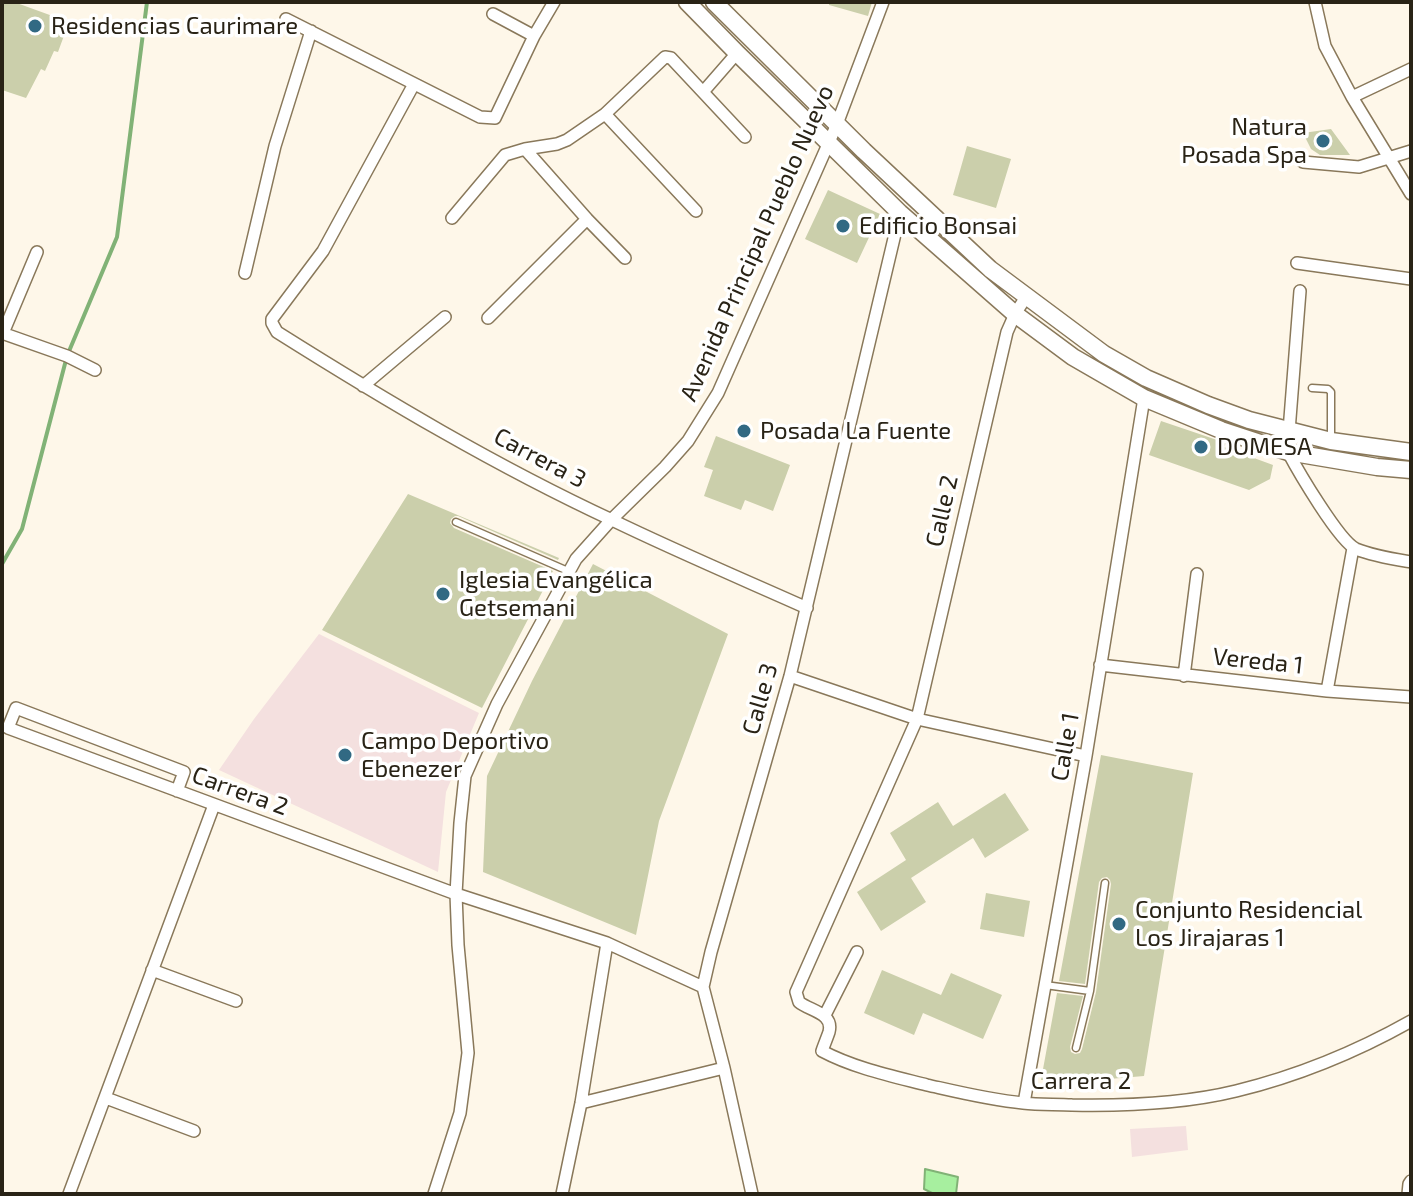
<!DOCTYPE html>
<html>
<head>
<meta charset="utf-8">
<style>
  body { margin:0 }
  #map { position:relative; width:1413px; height:1196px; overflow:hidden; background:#fef7e9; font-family:"Exo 2",sans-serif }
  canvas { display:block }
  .frame { position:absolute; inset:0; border:4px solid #292316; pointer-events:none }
</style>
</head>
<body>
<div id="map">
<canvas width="1413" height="1196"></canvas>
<div class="frame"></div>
</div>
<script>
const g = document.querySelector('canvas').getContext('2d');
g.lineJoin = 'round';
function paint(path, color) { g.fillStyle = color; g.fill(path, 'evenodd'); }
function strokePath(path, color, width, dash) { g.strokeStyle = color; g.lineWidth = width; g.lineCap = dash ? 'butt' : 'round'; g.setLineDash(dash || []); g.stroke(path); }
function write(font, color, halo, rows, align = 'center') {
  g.font = font + ' "Exo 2",sans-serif'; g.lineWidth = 7; g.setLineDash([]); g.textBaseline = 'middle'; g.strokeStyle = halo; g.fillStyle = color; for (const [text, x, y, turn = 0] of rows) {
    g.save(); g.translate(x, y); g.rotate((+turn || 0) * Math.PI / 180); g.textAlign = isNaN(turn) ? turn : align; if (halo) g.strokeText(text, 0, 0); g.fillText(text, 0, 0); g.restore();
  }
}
paint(new Path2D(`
  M319 634 479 713 446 792 438 872 219 770 254 719Z
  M1186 1126 1188 1150 1132 1157 1130 1129Z`), '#f4e0df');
const water = new Path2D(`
  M925 1169 958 1177 956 1194H934L924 1189Z`);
paint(water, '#a7ef9f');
strokePath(water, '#81b276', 2);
strokePath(new Path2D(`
  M2 564 22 529 67 356 117 237 147 2`), '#81b276', 4);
paint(new Path2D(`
  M2 2H14L69 22 58 52 54 51 45 71 41 69 26 98 2 90Z
  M829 2H872L868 16 829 5Z
  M1331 129 1350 155H1320L1311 149 1303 133Z
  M967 146 1011 159 996 208 953 195Z
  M828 190 880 214 857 263 805 239Z
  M1161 421 1226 443 1224 447 1273 465 1270 479 1249 490 1149 455Z
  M716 436 790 465 773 511 745 500 741 510 704 496 713 470 704 467Z
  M408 494 559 558 558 560 458 516H455L451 519 450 523 454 528 553 571 482 708 322 630Z
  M593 564 728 634 659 821 636 935 483 872 487 776 532 681Z
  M1101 755 1193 773 1144 1076 1109 1079 1041 1080 1057 993 1083 996 1070 1047 1071 1052 1075 1054 1080 1053 1082 1049 1096 992 1111 884 1110 880 1107 877 1102 878 1099 882 1085 984 1059 981Z
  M1005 793 1029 830 985 858 973 838 911 878 926 902 881 931 857 892 906 860 890 833 938 802 953 826Z
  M986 893 1030 901 1024 937 980 929Z
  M882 970 941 995 951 973 1002 995 983 1039 923 1013 914 1035 864 1013Z`), '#cbcfab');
const lane = new Path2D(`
  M1312 388 1328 389 1331 392V437
  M456 522 568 571
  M1045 985 1090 991 1105 883
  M1076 1048 1090 991`);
const street = new Path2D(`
  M1315 2 1325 46 1352 97 1411 194
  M493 14 534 36
  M286 19 480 117 495 118 534 36 554 2
  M414 84 323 251 272 319V323L277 332C385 400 496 466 612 520 676 551 742 579 807 608
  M703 92 737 53
  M1352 97 1411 69
  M605 114 696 211
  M525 149 587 219 625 258
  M1303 162 1359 167 1411 151
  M452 218 505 155 525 149 557 144 567 140 605 114 665 57 671 58 745 137
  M1297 263 1411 279
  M245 273 275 146 311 31
  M1026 297 1015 314 1007 332 917 719 796 992 799 1002C810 1011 834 1013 829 1032 827 1038 824 1045 822 1051 854 1068 892 1076 927 1085 958 1092 990 1100 1023 1103 1039 1105 1056 1104 1072 1105 1126 1106 1183 1104 1236 1091 1297 1076 1356 1052 1411 1021
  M488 318 587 219
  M2 333 67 356 95 370
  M3 333 37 252
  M363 386 445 317
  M1289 431 1300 291
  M1288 452C1298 471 1339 541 1356 549 1373 556 1393 559 1411 562
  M1100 665 1327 691 1411 697
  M790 676 917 719 1086 756
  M1184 676 1197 574
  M1327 691 1353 548
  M177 791 184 772 16 708 8 728 456 894 607 943 703 987
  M152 970 236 1001
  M825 1015 857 952
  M106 1098 194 1131
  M581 1103 724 1068
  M1024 1103 1086 756 1144 398
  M69 1194 214 805
  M434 1194 460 1113 468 1053 458 945 456 894 460 823 465 776 497 704 576 559 611 520 665 467 688 441 718 393 837 124 883 2
  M562 1194 581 1103 607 943
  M752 1194 724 1068 703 987 711 952 790 676 900 213
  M1408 1194 1409 1184 1411 1181`);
const secondary = new Path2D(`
  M687 2 737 53 900 213 1015 314 1073 357 1144 398 1221 430 1288 452 1377 467 1411 470
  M714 2 864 151 990 269 1104 354 1146 378 1208 405 1249 420 1331 441 1411 452`);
strokePath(lane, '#89785a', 9);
strokePath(street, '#89785a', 14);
strokePath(secondary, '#89785a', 19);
strokePath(lane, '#fff', 6);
strokePath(street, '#fff', 11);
strokePath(secondary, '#fff', 16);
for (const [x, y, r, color] of [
  [35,26,8,"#316983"],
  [1323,141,8,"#316983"],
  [843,226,8,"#316983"],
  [744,431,8,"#316983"],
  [1201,447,8,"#316983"],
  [443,594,8,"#316983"],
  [345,755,8,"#316983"],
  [1119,924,8,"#316983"]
]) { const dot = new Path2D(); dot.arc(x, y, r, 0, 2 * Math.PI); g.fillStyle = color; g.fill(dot); strokePath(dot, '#fff', 3); }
write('24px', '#292316', '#fff', [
  ["Residencias Caurimare",51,26],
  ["Natura",1307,127,"right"],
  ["Posada Spa",1307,155,"right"],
  ["Edificio Bonsai",859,226],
  ["Posada La Fuente",760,431],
  ["DOMESA",1217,447],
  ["Iglesia Evangélica",459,580],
  ["Getsemani",459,608],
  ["Campo Deportivo",361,741],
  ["Ebenezer",361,769],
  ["Conjunto Residencial",1135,910],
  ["Los Jirajaras 1",1135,938]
], 'left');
write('24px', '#292316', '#fff', [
  ["Avenida Principal Pueblo Nuevo",757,243,-66],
  ["Carrera 3",540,458,28],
  ["Calle 2",942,511,-77],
  ["Vereda 1",1258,661,6],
  ["Calle 3",760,699,-74],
  ["Calle 1",1065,747,-80],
  ["Carrera 2",240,791,20],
  ["Carrera 2",1081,1081]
]);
</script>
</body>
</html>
